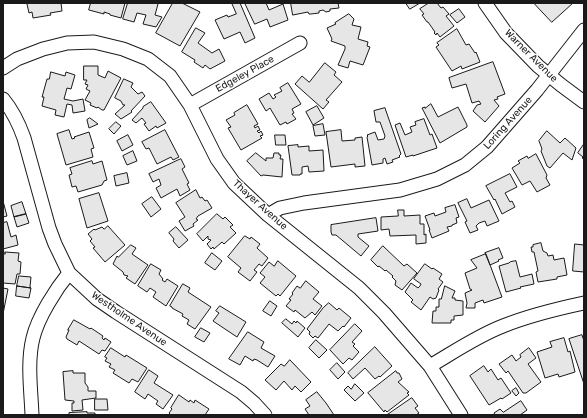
<!DOCTYPE html>
<html>
<head>
<meta charset="utf-8">
<style>
  body { margin:0 }
  #map { position:relative; width:587px; height:418px; overflow:hidden; background:#fff; font-family:Rubik,sans-serif }
  canvas { display:block }
  .frame { position:absolute; inset:0; border:4px solid #1a1a1a; pointer-events:none }
</style>
</head>
<body>
<div id="map">
<canvas width="587" height="418"></canvas>
<div class="frame"></div>
</div>
<script>
const g = document.querySelector('canvas').getContext('2d');
g.lineJoin = 'round';
function paint(path, color) { g.fillStyle = color; g.fill(path, 'evenodd'); }
function strokePath(path, color, width, dash) { g.strokeStyle = color; g.lineWidth = width; g.lineCap = dash ? 'butt' : 'round'; g.setLineDash(dash || []); g.stroke(path); }
function write(font, color, halo, rows, align = 'center') {
  g.font = font + ' Rubik,sans-serif'; g.lineWidth = 3; g.setLineDash([]); g.textBaseline = 'middle'; g.strokeStyle = halo; g.fillStyle = color; for (const [text, x, y, turn = 0] of rows) {
    g.save(); g.translate(x, y); g.rotate((+turn || 0) * Math.PI / 180); g.textAlign = isNaN(turn) ? turn : align; if (halo) g.strokeText(text, 0, 0); g.fillText(text, 0, 0); g.restore();
  }
}
const building = new Path2D(`
  M30 3H61L62 11 50 13 51 15 33 18 32 12 29 13 27 4Z
  M91 3H125L121 18 110 15V14L104 12V14L89 10Z
  M128 3H156L158 4 155 15 162 17 156 27 143 24 146 15 137 13 134 22 123 19Z
  M173 3H182L200 12 180 46 156 33Z
  M232 3H240L255 38 245 43 240 32 224 39 215 20 227 15 228 17 236 14Z
  M245 3H266L269 10 283 4 288 20 270 27 267 19 255 24Z
  M291 3H338L339 8 330 9V11L326 12 323 10 319 11V13L311 14H309L308 12 293 15Z
  M406 3H420L410 9Z
  M429 3H437L441 8 443 7 449 14 446 16 454 26 440 37 437 33 436 35 434 33 435 32 428 22H427L422 15 424 14 420 9Z
  M534 3H573L552 22Z
  M459 9 465 17 457 23 450 15Z
  M349 14 354 19 352 25 361 27 358 39 368 42 367 46 370 47 363 65 350 61 348 68 338 65 345 49V46L331 41 332 39 327 28 336 24 335 23Z
  M196 28 205 33 198 43 212 53 219 49 225 61 210 69 205 65 203 68 194 62 195 60 182 52Z
  M457 29 466 45 469 44 475 53 476 52 480 62 462 69 461 66 452 71 436 47 439 45 437 43Z
  M493 62 505 94 497 97 498 99 494 100 499 106 485 122 473 111 477 105 481 104 479 101 472 103 466 84 452 88 449 78Z
  M325 63 336 72 334 75 342 82 326 100 329 102 323 109 295 84 302 76 309 82Z
  M84 66H98V75L105 78 108 71 121 78 104 110H102L98 107 97 108 90 105 91 103 85 100 90 91 86 89 88 85 85 84 87 80H84Z
  M51 72 65 76 66 72 75 75 71 89 67 88 64 99 73 101 83 99 85 111 73 113 72 105 67 104 64 117 55 115 56 110 42 106 44 97H42L47 79H49Z
  M124 79 133 83 131 87 138 94 142 92 145 96 131 111 132 112 121 119 115 114 125 105H123L121 101 115 98Z
  M288 83 301 104 292 109 294 113 292 114 296 119 287 124 286 122 280 125 270 108 266 111 259 99 269 93 273 99 276 97 274 95 282 91 280 88Z
  M151 102 166 123 157 128 156 126 149 131 144 124 146 123 142 118 136 123 132 120 143 108V107Z
  M431 104 438 117 458 107 467 125V127L440 143 422 108 425 107V108Z
  M247 105 258 124 254 126 255 128 258 126 260 130 257 131 259 133 261 131 263 135 260 136 262 138 241 150 228 128 231 127 226 120 235 115 234 113Z
  M317 106 324 118 313 125 306 112Z
  M385 108 401 154 399 156 400 157 392 160 393 162 387 164 385 158 383 159V163L372 165 367 137 368 136 367 135 375 132 378 140 384 139 385 136 380 122H376L374 111Z
  M90 118 98 124 89 128 87 120Z
  M424 119 430 135 432 134 437 148 413 156V155L406 157 395 125 400 123 405 135 412 132 410 127 416 125 415 122Z
  M116 122 121 126 114 134 109 129Z
  M323 124 325 135 315 136 313 126Z
  M69 130 72 139 75 138 74 137 89 132 94 148 91 149 93 157 66 165 57 134Z
  M165 130 179 157 173 160 171 157 157 164 149 148 146 149 142 142Z
  M341 130 342 141 355 140V138L362 137 365 166 355 167V164L331 167 326 132Z
  M547 131 560 143 565 138 576 148 572 160 563 153 550 168 547 166 541 151 542 149 539 141Z
  M128 135 133 145 122 151 117 141Z
  M275 135H285L286 145H276Z
  M584 144V159L582 158 583 157 578 153Z
  M298 145V147L309 146V151L323 150 324 171 309 172 308 166 302 167V174H300V175H292L288 146Z
  M133 151 137 161 127 165 123 156Z
  M256 153 266 161V158H273L274 153H279V155H281L280 159H283L282 177 263 175 261 176 247 161Z
  M536 154 547 175 546 178 550 185 537 192 530 181 522 185 512 168 520 163 518 161 527 156 528 158Z
  M181 159 185 167 182 169 189 183 187 184 190 190 180 196 177 189 161 198 156 188 161 185 159 179 153 182 149 174Z
  M92 161 93 164 102 161 107 180 104 181 102 185 78 192 76 186 72 187 69 175 72 174 70 168Z
  M127 173 129 183 116 186 114 176Z
  M510 174 517 187 505 193 510 202 512 201 515 207 502 214 495 199 494 200 486 186Z
  M196 190 200 198 202 197 205 201 207 200 212 208 198 216 196 219 198 220 193 224 194 226 185 231 179 221 185 217 176 203Z
  M99 193 108 221 87 228 79 199Z
  M152 197 161 209 151 217 142 204Z
  M467 199 471 208 489 200 499 221 487 226 485 221 479 223 476 226 478 230 470 233 465 222 467 221 458 203Z
  M3 201 7 216 3 217Z
  M22 202 26 214 14 217 11 206Z
  M455 205 459 217 456 218 457 223 452 225V226L447 227 449 231 432 238 429 230H430L425 216 434 213 435 216 446 212 445 208Z
  M398 210H404V216L420 215V224H424V235L426 234V243L416 244V235L390 236 389 229 381 230V217L398 216Z
  M26 214 29 223 17 227 14 217Z
  M217 214 223 219 225 217 233 225 230 227 236 233 224 244 222 242 214 249 213 247 211 249 207 244 211 240 208 239V236L203 241 197 234Z
  M376 218 378 231 358 234V237L369 246 361 256 336 235H332L331 232V225Z
  M7 222 11 237 16 235 18 245 3 249V223Z
  M108 226 125 245 105 262 93 248 95 247 90 241 92 239 88 234 94 229 95 230 102 227 104 229Z
  M176 227 188 240 179 248 173 241 174 239 169 233Z
  M245 236 250 239 251 237 260 244 257 248 268 258 262 266 259 264 254 270 257 272 250 281 238 272 241 268 228 257Z
  M541 243 543 251 547 253 548 256 553 255 554 260 564 258 567 275 557 277V279L538 282 536 272 538 271 534 252H532L531 247H533V245Z
  M575 244 584 245V272L573 271Z
  M131 245 136 248 132 254 148 265 135 284 126 278 128 276 124 275 123 272 113 264 117 256 118 257Z
  M383 246 404 266 407 264 417 273 402 290 395 285 396 281 392 277 393 276 386 270 385 271 379 266 378 267 371 260Z
  M499 248 503 258 498 260 499 261 490 265 485 253Z
  M5 252 19 253 18 261 21 262 20 274H17L15 284 3 283V254H5Z
  M212 253 222 261 215 270 205 263Z
  M486 254 502 297 484 303 483 300 475 303V308H466L467 303 465 293 472 290 470 289 465 273 477 268 471 260Z
  M278 261 296 276 280 296 278 294 276 296 260 283 265 277 260 273 269 262 274 266Z
  M516 261 520 277 532 274 534 284 520 287 521 288 506 292 499 266 509 263 510 262Z
  M151 264 161 270 159 274 163 279 162 280 165 282 167 279 178 286 166 306 153 297 156 292 150 288 147 292 138 286Z
  M425 264 432 269 433 268 442 274 439 279 443 282 438 289 439 290 436 298 433 299 430 297 421 310 411 302 413 300 405 292 411 283 418 288 420 286 421 284 414 279Z
  M19 276 31 277 30 287 31 288 17 286Z
  M306 281 319 292 313 299 322 306 315 315 312 312 305 318 295 310 294 312 286 306 291 300 289 299 293 294 292 293 297 286 300 288Z
  M183 284 190 288 188 292 211 307 195 329 187 324 189 320 182 316 183 314 172 308V307L170 306Z
  M17 286 31 288 29 298 16 296Z
  M445 286 455 291 452 298H455V300L463 301V315L454 316V320H451V323H432L433 311H436V307H439V299H441Z
  M3 288 8 289 3 314Z
  M270 301 277 306 271 316 263 311Z
  M329 303 337 310 339 308 351 318 344 327 343 326 338 331 329 324 318 338 315 336 313 338 309 334 310 332 307 329 323 308Z
  M220 306 246 322 237 337 213 321 219 313 216 311Z
  M286 319 292 324 294 321 296 323 297 321 305 328 298 337 282 323Z
  M74 320 90 329 91 328 103 336 102 338 104 340 105 338 111 342 105 351 102 350 99 354 79 341 77 345 67 339 66 337 69 330H68Z
  M355 324 362 331 352 342 355 344 353 346 359 352 352 360 349 358 343 364 330 350Z
  M201 328 210 333 204 342 195 337Z
  M248 332 264 342 261 348 275 356 268 367 257 360 254 359 253 361 245 356 240 365 229 359Z
  M582 335 584 341V384L569 339Z
  M564 338 568 352 570 351 575 372 559 377 558 374 545 378 537 352 552 347 550 342Z
  M316 340 327 350 319 358 309 348Z
  M375 347 392 366 380 377 379 376 375 379 365 368 353 379 348 373Z
  M111 348 125 357 126 355 147 368 138 382 132 379 129 383 113 373 115 370 109 367 111 364 105 361 107 358 105 357Z
  M529 348 536 358 528 364 541 382 526 393H523L508 371 506 373 499 364 512 355 516 361 521 357 520 355Z
  M290 360 311 382 301 392 295 386 292 390 284 381 276 390 265 380 281 364 284 366Z
  M337 363 345 372 338 379 330 370Z
  M484 366 488 372 491 369 498 380 501 378 511 393 502 399 501 398 489 405 470 376Z
  M149 370 158 376 154 383 173 395 163 409 156 404 158 401 148 394 145 399 135 392Z
  M73 371V373H85V383L88 387V391H96V398L82 400 83 410 72 411V403H74V401L65 400 63 372Z
  M396 371 397 373H399L402 379 398 382 409 392 407 393 409 395 387 412 385 410 384 412 368 393Z
  M355 384 364 393 355 401 344 390 348 386 351 389Z
  M516 388 519 393 516 396 512 391Z
  M317 392 326 403 334 415H309L305 409 310 406 306 400Z
  M179 395 189 402 190 400 194 403 195 400 209 409 205 415H171L169 413 172 409 171 408Z
  M412 398 418 406 415 408 419 413 416 415H387Z
  M95 399H107L108 410H95Z
  M521 401 527 410 520 415H495L494 413 500 409 503 412Z
  M87 412V413H95V415H69V413Z`);
paint(building, '#e6e6e6');
strokePath(building, '#1a1a1a', 1);
const minor = new Path2D(`
  M485 3 506 33 538 66 561 85 584 102
  M3 68 17 59 43 49 67 43 94 42 123 49 148 59 170 76 190 105 217 159 234 183 268 215 359 288 384 313 430 366 461 415
  M3 99C13 111 19 124 24 138L49 228 55 244 69 273 97 299 116 312 241 392 254 403 265 415
  M190 105 300 43
  M268 215 280 208 304 203 400 190 437 179 465 165 487 147 537 90 584 30
  M430 366C454 352 477 336 503 326 530 315 556 309 584 303
  M32 415C31 390 27 362 33 338 38 317 56 289 69 273`);
strokePath(minor, '#1a1a1a', 15);
strokePath(minor, '#fff', 13);
write('10px', '#1a1a1a', '#fff', [
  ["Warner Avenue",531,56,45],
  ["Edgeley Place",245,74,-29],
  ["Loring Avenue",508,123,-48],
  ["Thayer Avenue",260,205,42],
  ["Westholme Avenue",129,319,34]
]);
</script>
</body>
</html>
